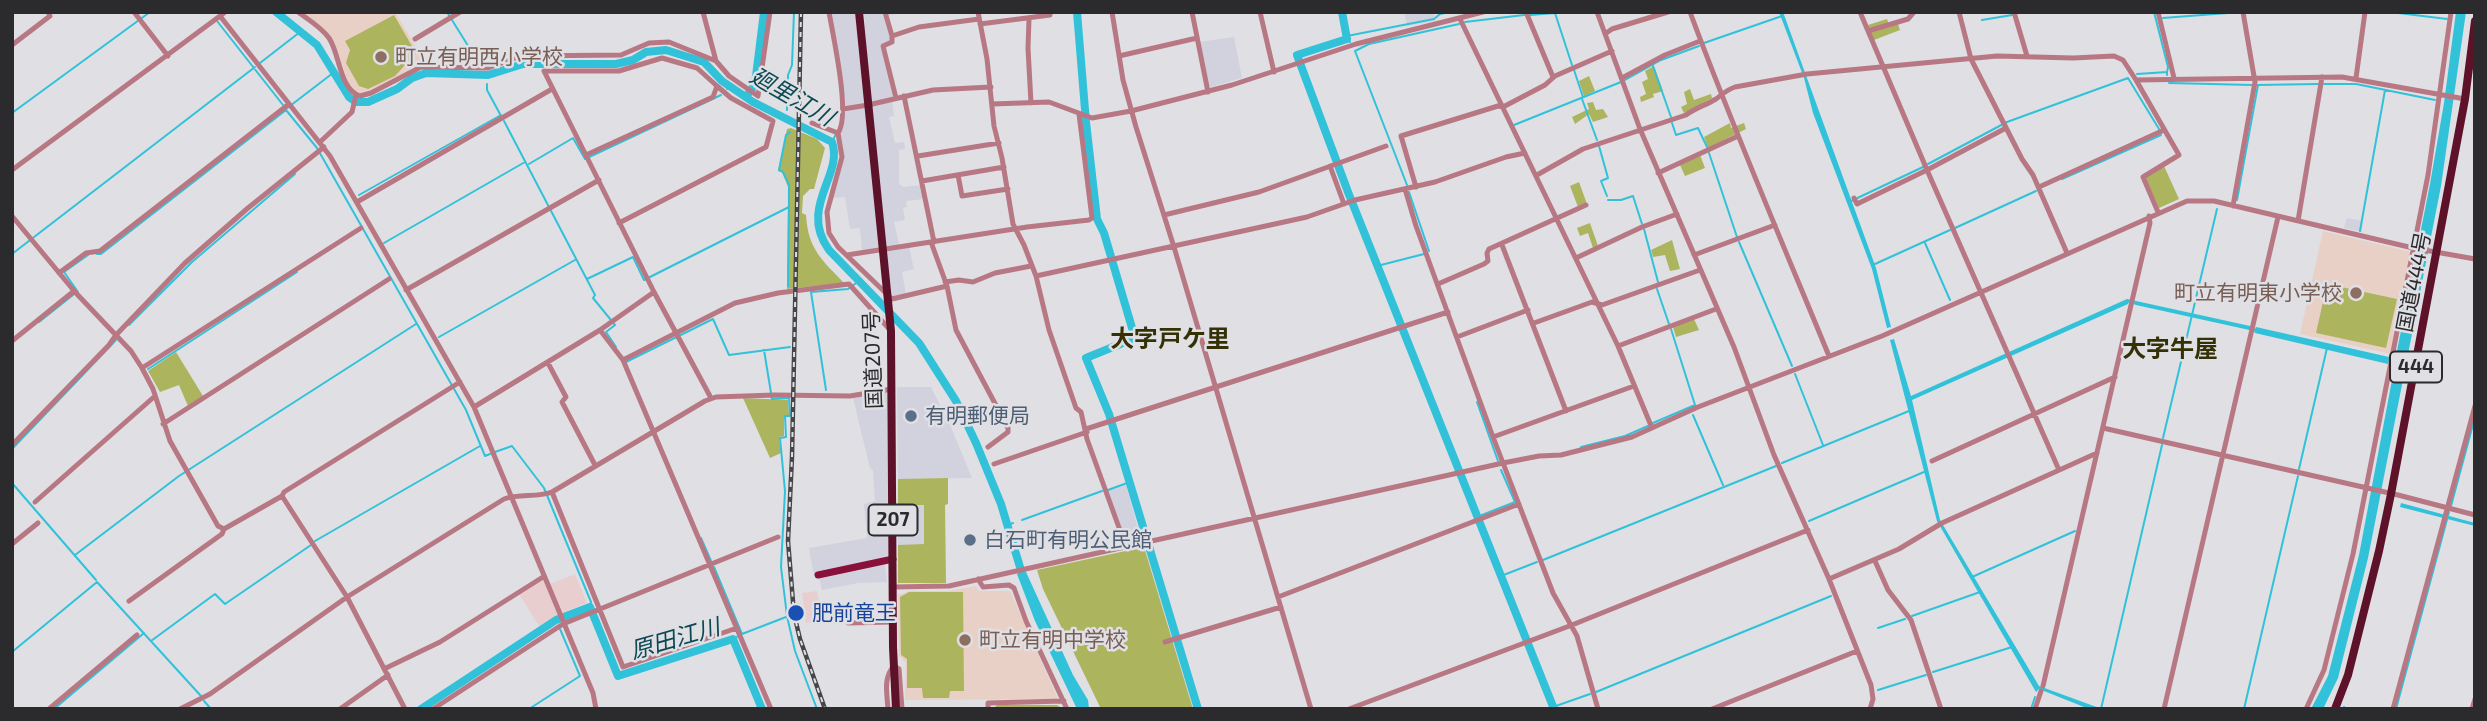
<!DOCTYPE html>
<html>
<head>
<meta charset="utf-8">
<style>
  body { margin:0 }
  #map { position:relative; width:2487px; height:721px; overflow:hidden; background:#dfdfe4; font-family:"Exo 2",sans-serif }
  canvas { display:block }
  .frame { position:absolute; inset:0; border:14px solid #2b2b2d; pointer-events:none }
</style>
</head>
<body>
<div id="map">
<canvas width="2487" height="721"></canvas>
<div class="frame"></div>
</div>
<script>
const g = document.querySelector('canvas').getContext('2d');
g.lineJoin = 'round';
function paint(path, color) { g.fillStyle = color; g.fill(path, 'evenodd'); }
function strokePath(path, color, width, dash) { g.strokeStyle = color; g.lineWidth = width; g.lineCap = dash ? 'butt' : 'round'; g.setLineDash(dash || []); g.stroke(path); }
function write(font, color, halo, rows, align = 'center') {
  g.font = font + ' "Exo 2","Noto Sans JP",sans-serif'; g.lineWidth = 5; g.setLineDash([]); g.textBaseline = 'middle'; g.strokeStyle = halo; g.fillStyle = color; for (const [text, x, y, turn = 0] of rows) {
    g.save(); g.translate(x, y); g.rotate((+turn || 0) * Math.PI / 180); g.textAlign = isNaN(turn) ? turn : align; if (halo) g.strokeText(text, 0, 0); g.fillText(text, 0, 0); g.restore();
  }
}
paint(new Path2D(`
  M828 12H855L879 250 862 251 860 228 850 229 845 197 832 198 844 157 842 142 839 132 841 109 840 87Z
  M864 12H905L885 16 891 42 883 45 895 97 892 98 894 116 889 117 895 143 904 142 905 149 899 150V184L903 187 921 185 924 199 906 201 907 207 903 208 905 220 894 222 900 248 909 247 914 269 902 272 906 295 892 298 867 69Z
  M1404 12H1433L1435 21 1407 26Z
  M1234 37 1242 78 1208 88 1199 42Z
  M2347 218 2363 221 2362 232 2344 228Z
  M897 387H931L951 427 972 478 898 479Z
  M889 391V554L886 557 813 572 809 548 867 538 864 504 875 501 873 470 870 468 853 398Z
  M1126 485 1141 540 1127 543 1108 491Z
  M924 504V545H898V505Z
  M885 564 887 582 858 583 822 590 819 577Z`), '#d2d2df');
paint(new Path2D(`
  M575 574 587 603 557 615 539 626 519 594 546 576 550 584Z
  M817 591 823 621 806 623 802 593Z`), '#e9cecf');
paint(new Path2D(`
  M302 12H395L426 64 414 67 391 82 363 94 354 91 348 83 337 51 326 31Z
  M2323 231 2411 252 2391 354 2300 334Z
  M976 586 979 591H1010L1058 699 905 700 906 662 899 656 898 595 910 591H949Z`), '#e8d0c6');
paint(new Path2D(`
  M394 15 416 53 395 76 368 89 359 86 346 63 350 50 345 41Z
  M1887 19 1889 25 1898 24 1900 30 1874 40 1868 25Z
  M1654 66 1663 91 1653 94 1654 97 1641 102 1640 97 1646 94 1642 82 1648 79 1645 71Z
  M1589 76 1595 91 1584 96 1579 81Z
  M1690 89 1694 100 1711 94 1712 98 1684 113 1681 107 1687 104 1684 92Z
  M1593 102 1596 110 1603 109 1608 117 1593 122 1589 114 1575 124 1572 117 1589 109 1587 103Z
  M1730 123 1731 128 1744 123 1746 129 1708 148 1704 137Z
  M791 128 817 139 825 148 814 189H810L803 196 802 213 806 215C808 249 822 260 844 283L787 289 788 187 782 172 778 171 787 129Z
  M1700 155 1705 168 1685 176 1680 165Z
  M2164 166 2179 199 2159 208 2145 177Z
  M1579 182 1587 204 1578 207 1570 186Z
  M1590 223 1598 246 1593 248 1588 233 1580 236 1577 228Z
  M1672 240 1680 269 1670 271 1665 255 1653 257 1651 250Z
  M2327 284 2397 299 2386 348 2316 333Z
  M1694 319 1699 330 1676 337 1673 327Z
  M176 352 203 396 188 406 179 385 160 392 148 371Z
  M743 398 788 400 789 415 784 416V436L779 437 781 453 770 458Z
  M948 478V504L945 505 946 583H898V545L924 544V505H898V479Z
  M1144 547 1193 709H1101L1043 589 1037 570Z
  M909 592H963L964 691H950L949 698H923L922 688H907V659L901 655 900 597Z
  M997 705H1057L1063 709H993Z`), '#adb45e');
paint(new Path2D(`
  M1779 12H1783L1876 268 1891 327 1887 328 1872 269 1813 113 1804 78Z
  M2456 12H2466L2441 186 2368 558 2338 678 2323 709H2311L2328 676 2359 555 2395 364 2388 362V364L2255 333 2254 331 2136 305 2129 302 2128 304 1912 400 1940 520 2039 686 2102 709H2089L2039 689 2036 692 1937 521 1890 340 1894 339 1911 396 2127 299 2250 326 2255 329 2256 327 2389 357V359L2395 361 2430 184 2444 103Z
  M2401 503 2475 523V526L2400 507Z
  M1026 572 1073 675 1088 700 1089 709H1077L1035 621 1017 574Z`), '#31c2da');
strokePath(new Path2D(`
  M447 12 480 65
  M2154 12 2168 67 2167 72
  M2390 12 2447 19
  M1530 15 1555 13 1572 65
  M2163 18 2241 12
  M1982 20 2012 15
  M217 21 283 105
  M1465 22 1524 15
  M1347 36 1434 19 1440 14 1449 12
  M1347 39 1350 42
  M1704 43 1782 16
  M260 63 300 32
  M1653 66 1671 117
  M1574 70 1583 97
  M2137 74 2167 72V75
  M488 78V75
  M1625 80 1661 60 1699 46
  M2169 83 2252 85
  M487 84V90L500 114
  M2324 84H2356L2435 100
  M2257 85 2318 84
  M727 89 728 86
  M1582 99 1597 140
  M286 109 333 73
  M787 110 788 75 792 65 794 12
  M12 113 150 12
  M504 121 595 295 593 298 615 325 606 332 616 347
  M1672 123 1676 135 1698 128 1707 147
  M1514 125 1621 82
  M832 142 836 134
  M1599 146 1608 178 1601 181 1607 196
  M1709 153 1737 237
  M529 164 573 138 585 159 721 95
  M1928 164 2007 122 2128 78 2159 129
  M2062 179 2161 135
  M1407 185 1355 51 1369 44 1459 24
  M1409 192 1429 251
  M359 195 501 115
  M1608 200H1621L1633 196 1642 224
  M2237 200 2258 85
  M1849 202 1923 167
  M1955 228 2036 191
  M1644 229 1658 282
  M2360 231 2385 90
  M1739 242 1792 366
  M384 243 525 162
  M1925 243 1950 300
  M12 254 255 67
  M97 254H101L286 110 317 148 466 410 485 456 490 454
  M1875 264 1950 230
  M1377 266 1424 254
  M587 279 633 257 644 280 789 207V185L783 172 779 170 786 135 790 132
  M788 286 789 207
  M1657 289 1669 324
  M78 292 64 272 88 255
  M39 322 73 295
  M129 325 192 262 295 174
  M439 337 575 260
  M764 350 772 399 789 398 790 416H785L786 437 780 438 785 491 781 567 787 616 795 651 817 709
  M626 362 713 319 729 355 790 347
  M148 369 297 272
  M1795 374 1823 445
  M826 390 811 292 848 289 859 281
  M1477 402 1498 461
  M1693 415 1723 485
  M1653 423 1695 405 1671 329
  M2163 438 2217 209
  M1581 447 1625 436 1648 426
  M12 449 116 340
  M495 452 512 446 544 488 591 602 590 607
  M1782 463 1909 411
  M2299 469 2327 348
  M12 483 96 580
  M1108 490 1130 482
  M2451 506 2475 417
  M1477 517 1515 502 1501 470
  M1022 520 1102 491
  M1809 521 1924 472
  M1008 525 1013 523
  M701 538 711 561
  M315 541 480 446
  M75 555 179 476 416 324
  M1543 560 1776 466
  M714 567 742 634 733 639
  M1501 576 1537 562
  M1972 577 2075 531
  M1912 616 1980 592
  M1878 628 1905 619
  M742 634 786 617
  M151 641 215 594 225 604 311 545
  M12 652 97 582 201 696
  M1933 672 2012 647
  M1878 690 1926 675
  M1596 692 1831 596
  M204 701 211 709
  M1553 707 1590 694
  M54 709 144 633
  M529 709 580 676 560 629
  M2031 709 2035 697
  M2101 709 2162 445
  M2244 709 2298 476
  M2343 709 2344 707
  M2396 709 2449 512`), '#31c2da', 2);
strokePath(new Path2D(`
  M276 12 317 45 349 97 356 102H368L397 89 412 78 426 73 488 75 523 64H616L633 60 646 52 666 50 704 62 722 81 753 102 832 142C844 175 798 207 829 250L919 343 956 401 976 443 1001 504 1023 577
  M1077 12 1086 122 1097 219 1104 233 1135 338 1086 358 1109 414 1198 709
  M1342 12 1347 39 1297 55 1348 192 1554 709
  M746 97 755 84 764 12
  M421 709 556 620 590 607 618 676 733 639 762 709`), '#31c2da', 8);
strokePath(new Path2D(`
  M134 12 168 56
  M225 12 220 16 330 156 474 407 593 693 596 709
  M298 12C309 20 321 27 329 38 340 54 339 89 360 96L371 93 421 67 488 68 521 56 621 55 649 43 669 42 716 61
  M703 12 716 61 729 76 758 96 770 12
  M829 12C833 36 851 115 838 133L842 157 827 212 829 233 838 247 892 299 947 286
  M885 12 892 36 919 27 979 19
  M978 12 987 59 994 126 1002 158 1013 224 1024 245 1036 276 1049 330 1076 408 1081 412 1087 439 1126 547
  M1112 12 1123 80 1136 127 1174 247 1311 709
  M1192 12 1208 92
  M1260 12 1274 72
  M1526 12 1553 77
  M1597 12 1640 129 1734 347 1774 455 1829 579 1871 685 1873 699 1870 709
  M1690 12C1733 128 1782 242 1829 356
  M1860 12 1927 170 2059 470
  M1959 12 1971 59 2022 159 2033 175 2067 253
  M2014 12 2027 56
  M2158 12 2174 78
  M1029 19 1028 48 1031 103
  M1460 19 1618 346 1652 428
  M980 24 1050 15V12
  M1868 31 1908 19 1914 12
  M1605 34 1612 29 1668 12
  M892 36V42L883 46 896 98
  M415 39 460 12
  M12 45 50 16 48 12
  M1119 56 1197 38
  M1622 78 1665 55 1700 41
  M2356 78 2365 12
  M2136 80 2342 77 2465 99
  M904 96 934 242
  M992 104 1049 102 1092 118 1131 111 1232 85 1356 44 1483 12
  M843 109 868 105 933 90 991 87
  M812 123 838 133
  M320 142 352 112 356 95
  M586 155 713 97 717 86 731 98 773 121 766 147 619 223
  M918 156 999 143
  M1330 166 1344 204
  M12 170 220 16
  M1658 173 1736 137
  M958 175 962 196 1008 189
  M1537 175 1583 149 1686 115C1695 108 1706 105 1716 99 1723 94 1726 90 1735 87L1807 74 1997 56 2073 58 2114 56 2123 60 2136 80 2179 155 2143 177 2158 212
  M922 181 1004 167
  M1416 187 1401 136 1498 106 1503 107 1545 85 1555 76 1612 51
  M2039 187 2164 130
  M1405 189 1416 226 1493 437 1553 593 1577 636 1598 709
  M1854 198 1857 204 1927 170 2006 128
  M357 202 552 89
  M2233 206 2255 82 2243 12
  M1164 215 1259 192 1386 146
  M12 216 75 292 131 351 142 368 153 389 170 441 218 526 224 529 282 496 347 597 405 709
  M2298 221 2322 77
  M931 242 947 286 956 330 1008 428V432L988 447
  M1502 245 1566 411
  M847 255 1027 227 1089 220 1092 218 1079 114
  M1694 255 1775 225
  M1576 258 1642 227 1677 214
  M59 273 86 253 100 251 289 104
  M1036 276 1307 217 1355 200 1435 182 1506 157 1525 153
  M945 282 959 280 973 282 995 273 1031 266
  M1438 284 1484 264 1488 261 1487 253 1489 249 1586 205
  M406 290 599 180
  M1534 323 1592 302 1602 305 1700 270
  M600 330 623 360 771 709
  M1457 337 1528 310
  M12 341 74 291
  M1618 346 1716 309
  M623 360 735 303 778 293 849 284 891 331
  M548 363 566 397 562 402 595 465
  M142 368 361 228
  M711 398 654 292 544 71H619L662 58 697 68 717 86
  M474 407 600 330 654 292
  M163 424 389 279
  M2103 428 2398 495 2475 515
  M1086 429 1448 312
  M1493 437 1634 386
  M12 445 109 345 116 335 185 263 248 208 324 147
  M1932 461 2115 377
  M994 464 1087 432
  M552 492 623 667 737 628
  M282 496 284 492 460 382
  M35 502 155 396
  M12 544 38 523
  M1875 561 1888 590 1911 620 1941 709
  M978 579 983 587 1009 585 1014 588 1026 621 1067 709
  M1829 579 1899 549 1942 523 2097 453
  M893 587 949 586 1503 463 1539 456 1561 455 1632 437 1698 407 1882 336 2187 201H2214L2413 248 2475 259
  M1278 597 1519 504
  M129 601 222 534 224 529
  M848 623 893 622
  M1165 642 1281 607
  M384 669 440 642 543 577
  M2043 686 2150 223 2149 216
  M49 709 137 635
  M180 709 210 694 347 597 504 499C520 493 536 498 552 492L705 401 716 397 774 395 850 396 892 389
  M340 709 388 675
  M433 709 563 624 778 537
  M888 709C887 694 883 677 894 666L899 669 902 709
  M988 709V703L1064 701
  M1349 709 1572 625 1808 530
  M1712 709 1857 651
  M2035 709 2041 691
  M2164 709 2278 217
  M2306 709 2324 670 2353 554 2428 175 2451 12
  M2393 709 2475 406
  M2472 709 2475 699`), '#b87883', 5);
strokePath(new Path2D(`
  M818 575 893 559`), '#89103a', 7);
strokePath(new Path2D(`
  M859 12 891 331 893 647 896 709
  M2335 709 2348 675 2379 551 2391 494 2465 99 2475 21`), '#5e1229', 8);
const rail = new Path2D(`
  M801 12 792 457 788 541 794 614 800 639 825 709`);
strokePath(rail, '#464648', 4.5);
strokePath(rail, '#dfdfe4', 2, [5]);
for (const [x, y, r, color] of [
  [381,57,7,"#8d6e63"],
  [2356,293,7,"#8d6e63"],
  [911,416,7,"#5c6f8a"],
  [970,540,7,"#5c6f8a"],
  [796,613,9,"#1a4fb4"],
  [965,640,7,"#8d6e63"]
]) { const dot = new Path2D(); dot.arc(x, y, r, 0, 2 * Math.PI); g.fillStyle = color; g.fill(dot); strokePath(dot, '#dfdfe4', 2.5); }
for (const [x, y, w] of [
  [2416,367,52],
  [893,520,49]
]) { const box = new Path2D(); box.roundRect(x - w / 2, y - 15.5, w, 31, 5); g.fillStyle = '#dfdfe4'; g.fill(box); strokePath(box, '#2b2b2d', 2); }
write('bold 19px', '#2b2b2d', null, [
  ["444",2416,367],
  ["207",893,520]
]);
write('21px', '#785e54', '#dfdfe4', [
  ["町立有明西小学校",395,57],
  ["町立有明東小学校",2342,293,"right"],
  ["町立有明中学校",979,640]
], 'left');
write('21px', '#2b2b2d', '#dfdfe4', [
  ["国道444号",2414,282,-79],
  ["国道207号",873,360,-92]
]);
write('21px', '#4e5e75', '#dfdfe4', [
  ["有明郵便局",925,416],
  ["白石町有明公民館",984,540]
], 'left');
write('21px', '#164399', '#dfdfe4', [
  ["肥前竜王",812,613]
], 'left');
write('italic 23px', '#0b4852', '#dfdfe4', [
  ["廻里江川",792,97,30],
  ["原田江川",675,639,-16]
]);
write('bold 24px', '#343106', '#dfdfe4', [
  ["大字戸ケ里",1170,339],
  ["大字牛屋",2170,349]
]);
</script>
</body>
</html>
